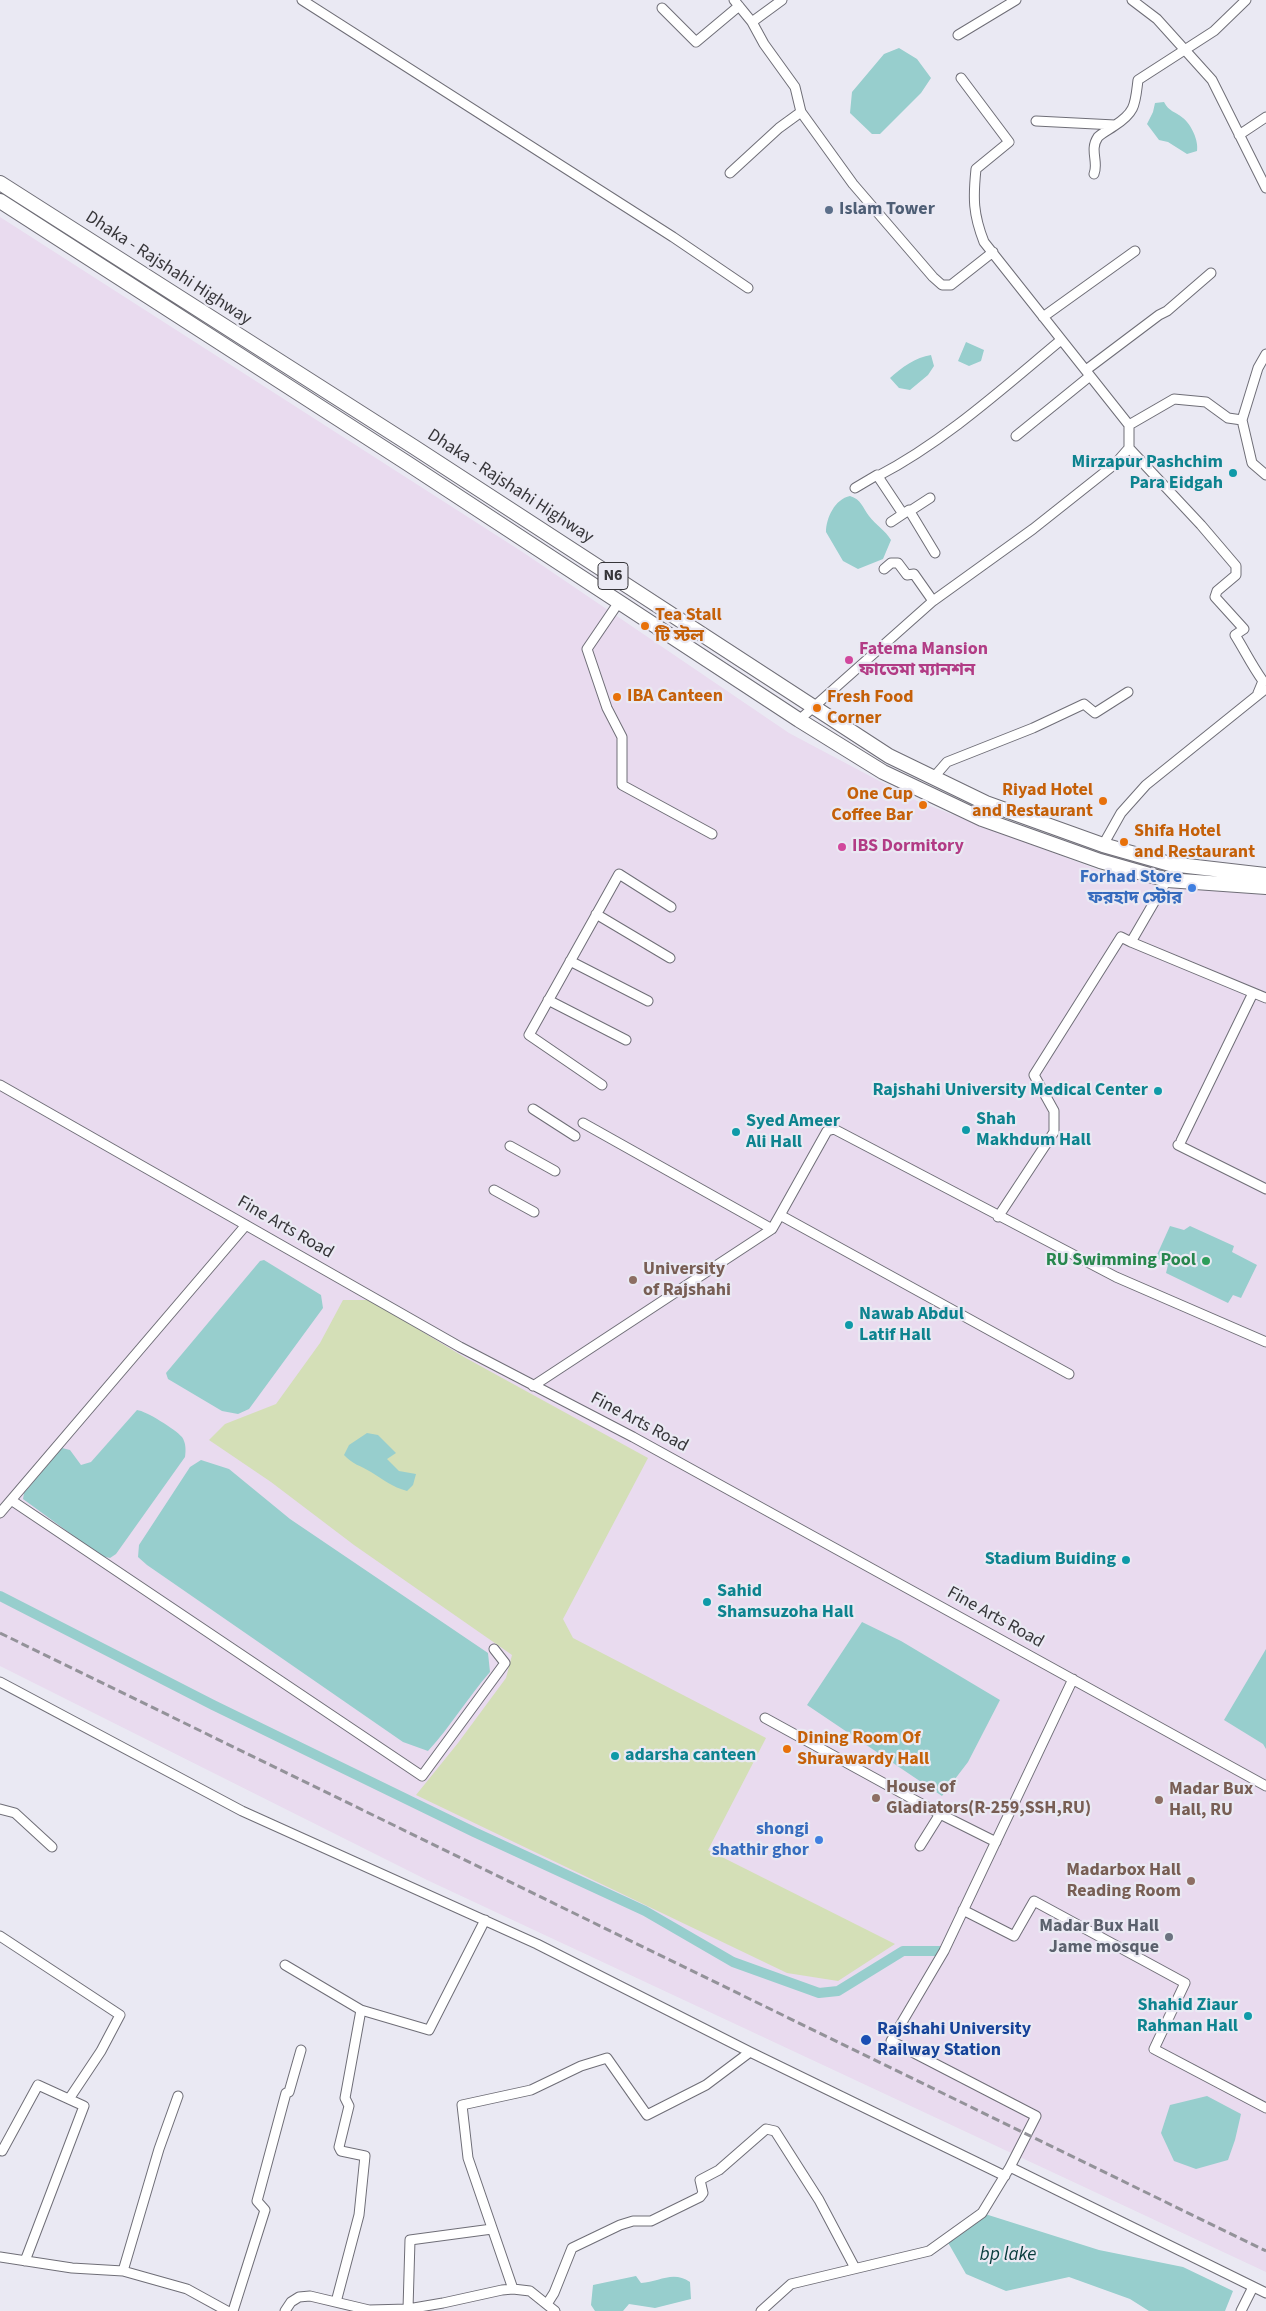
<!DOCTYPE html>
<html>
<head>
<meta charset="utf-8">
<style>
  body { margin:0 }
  canvas { display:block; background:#eae9f3 }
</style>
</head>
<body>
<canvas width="1266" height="2311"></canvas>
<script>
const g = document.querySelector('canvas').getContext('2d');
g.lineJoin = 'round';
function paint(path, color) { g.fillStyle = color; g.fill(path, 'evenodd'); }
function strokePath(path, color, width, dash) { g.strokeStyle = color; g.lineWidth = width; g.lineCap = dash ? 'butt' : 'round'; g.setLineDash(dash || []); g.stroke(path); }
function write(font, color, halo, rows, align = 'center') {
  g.font = font + ' "Source Sans 3","Noto Sans Bengali",sans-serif'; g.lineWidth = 4.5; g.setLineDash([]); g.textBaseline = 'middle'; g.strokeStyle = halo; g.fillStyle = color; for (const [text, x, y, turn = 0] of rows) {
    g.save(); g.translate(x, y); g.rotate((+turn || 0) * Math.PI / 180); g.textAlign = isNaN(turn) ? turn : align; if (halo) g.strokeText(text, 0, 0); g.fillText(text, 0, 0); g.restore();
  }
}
paint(new Path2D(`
  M0 217 524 553 789 733 917 801 1104 872 1164 886 1266 895V2272L427 1880 0 1666Z`), '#e9dbef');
paint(new Path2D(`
  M343 1300H370L464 1357 648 1458 563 1619 573 1638 766 1738 708 1850 895 1944 838 1981 787 1973 416 1795 458 1743 506 1678 512 1655 354 1545 271 1482 209 1440 225 1424 276 1404 320 1343Z`), '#d4dfb7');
paint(new Path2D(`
  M899 48 917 59 931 78 921 93 880 134H872L850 113 852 92 884 54Z
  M1164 102C1169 112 1175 111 1183 118 1191 124 1199 141 1197 151L1187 154 1168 142 1159 140 1147 124 1153 112 1155 103Z
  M966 342 984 350 981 361 969 366 958 361Z
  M931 355 934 366 928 375 910 390 899 388 890 378C901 368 916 357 931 355Z
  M850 496C861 499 863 508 869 516 876 525 885 530 891 540L883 559 858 569 843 561 826 532C826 518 835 499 850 496Z
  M1170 1226 1184 1230 1190 1226 1234 1246 1232 1252 1257 1265 1241 1298 1233 1295 1228 1303 1166 1273 1168 1265 1156 1257Z
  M264 1260 321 1295 323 1308 249 1409 238 1414 222 1411 168 1379 166 1373 260 1261Z
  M137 1410C146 1411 175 1429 182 1437 186 1443 186 1450 185 1457L116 1554 110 1558 101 1556 23 1499 24 1493 62 1448 70 1450 81 1465 91 1462Z
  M367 1433 378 1435 396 1453 387 1459 399 1471 416 1474 413 1485 407 1491C392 1487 384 1480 371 1472 361 1466 352 1464 344 1455L349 1445Z
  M201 1460 229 1469 290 1519 488 1653 490 1672C468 1697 451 1726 428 1751L403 1742 147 1565 138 1557 139 1545 190 1467Z
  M862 1622 901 1641 1000 1700 968 1762 942 1796 807 1705Z
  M1266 1649V1749L1263 1744 1224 1720Z
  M1207 2096 1241 2114 1235 2140 1228 2160 1196 2169 1174 2161 1161 2133 1170 2105Z
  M982 2213 1099 2250 1183 2267 1233 2291 1225 2311H1149L1130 2299 1069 2277 1006 2291 966 2274 946 2239Z
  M636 2276 641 2283C659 2282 673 2270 690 2282L691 2299 655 2308 629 2304 623 2311H595L591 2305 593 2285Z`), '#97cecd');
strokePath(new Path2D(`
  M0 1596 213 1705 474 1832 645 1911 733 1962 819 1993 838 1991 903 1951H944`), '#97cecd', 10);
const minor = new Path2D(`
  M302 0 673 237 748 288
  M734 0 752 22 782 0
  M1132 0 1157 19 1212 80 1266 188
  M662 8 696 42 739 6
  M752 22 764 44 795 87 801 112
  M958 35 1016 0
  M961 78 1009 142 976 169C973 198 973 214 984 242L1129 425
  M1036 121 1115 125
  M1239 135 1266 117
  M730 173 779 128 801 112 853 184 933 277 942 285H951L993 252
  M1094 174C1099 162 1089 150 1098 137 1102 133 1110 129 1114 126 1136 112 1135 104 1138 80L1214 31 1246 0
  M1043 317 1135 251
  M1266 354 1258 368 1242 420 1252 463 1266 475
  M1086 370 1159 315 1167 311 1211 273
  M1016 436 1090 376
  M1129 448 1201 525 1236 566V575L1217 591 1215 597 1244 629 1235 635C1245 651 1252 666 1263 681L1258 693
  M878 476C945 441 1003 388 1061 340
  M855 488 877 475 903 514
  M910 511 930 498
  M891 522 909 510 935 553
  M884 569 891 563H898L907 575 914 574 933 601
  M619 602 587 649 607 708 622 737V785L712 834
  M799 720 933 601 1033 529 1115 464 1129 448V425L1174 399 1206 402 1228 418 1242 420
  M934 777 947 762 1033 728 1084 704 1095 713 1128 692
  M1103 845 1121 813 1146 785 1264 690
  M1167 880 1131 942 1266 998
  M596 914 670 958
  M570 961 648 1001
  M548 1000 626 1040
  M0 1085 460 1347 633 1437 1266 1786
  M602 1085 529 1035 619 874 671 907
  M533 1109 575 1136
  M583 1123 772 1229 780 1215 1069 1374
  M1181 1141 1253 993
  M1178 1145 1266 1189
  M510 1146 555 1171
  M494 1190 534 1212
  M780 1215 827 1131 834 1129 1116 1277 1266 1342
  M998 1217 1054 1132V1111L1034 1075 1121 937 1131 942
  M533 1386 772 1229
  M11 1500 422 1776 505 1663 494 1649
  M0 1513 246 1225
  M0 1682 242 1811 537 1944 750 2052 1005 2176
  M765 1718 940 1814
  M0 1809 15 1813 52 1847
  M920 1846 940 1814 996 1842
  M963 1910 1014 1936 1034 1901 1185 1983 1154 2049 1266 2108
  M0 1936 120 2015 101 2051 69 2099
  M285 1965 361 2010 345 2098 349 2106 339 2147 341 2151 365 2156 359 2215 336 2302
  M361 2010 429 2030 485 1920
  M2 2151 38 2085 84 2106 25 2261
  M1010 2167 1266 2293
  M0 2257 72 2268 123 2271 187 2289 227 2311
  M123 2271 159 2149 178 2096
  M513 2289 468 2158 462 2105 531 2090 581 2066 607 2058 647 2115 706 2085 750 2052
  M547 2304 554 2293 572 2248 620 2225 633 2221H651L700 2197 703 2193 700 2180 719 2170 766 2129 775 2131 819 2200 855 2268
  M408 2309 410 2240 492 2229
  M233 2311 265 2210 257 2201 286 2093 289 2092 301 2050
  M285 2311 291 2302 299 2297 310 2296 369 2310 408 2309 443 2303 502 2290 513 2289 530 2291 555 2311
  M761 2311 791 2284 929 2251 982 2213 1010 2167 1036 2116 891 2041 944 1951 1073 1679
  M1241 2311 1253 2287`);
const highway = new Path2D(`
  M0 183 414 447 889 756 986 803 1103 845 1170 864 1266 875
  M0 201 407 463 799 720 883 772 982 819 1100 861 1167 880 1266 887`);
strokePath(minor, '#6f6e77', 11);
strokePath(highway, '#6f6e77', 16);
strokePath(minor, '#fff', 9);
strokePath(highway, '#fff', 14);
strokePath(new Path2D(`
  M0 1633 1266 2251`), '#939299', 3, [8, 4]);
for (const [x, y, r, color] of [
  [829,210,5,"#5c6f8a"],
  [1233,473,5,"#0f9aa8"],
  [645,626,5,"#e8710a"],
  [849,660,5,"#d1479c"],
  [617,697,5,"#e8710a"],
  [817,708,5,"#e8710a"],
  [1103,801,5,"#e8710a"],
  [923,805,5,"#e8710a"],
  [1124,842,5,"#e8710a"],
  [842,847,5,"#d1479c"],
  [1192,888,5,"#3f7fe0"],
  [1158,1091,5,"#0f9aa8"],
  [966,1130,5,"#0f9aa8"],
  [736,1132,5,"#0f9aa8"],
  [1206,1261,5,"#2e9e5b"],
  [633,1280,5,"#8d6e63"],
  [849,1325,5,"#0f9aa8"],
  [1126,1560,5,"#0f9aa8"],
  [707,1602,5,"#0f9aa8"],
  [787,1749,5,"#e8710a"],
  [615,1756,5,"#0f9aa8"],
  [876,1798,5,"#8d6e63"],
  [1159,1800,5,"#8d6e63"],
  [819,1840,5,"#3f7fe0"],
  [1191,1881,5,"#8d6e63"],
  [1169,1937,5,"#6b7280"],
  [1248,2016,5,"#0f9aa8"],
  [866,2040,6,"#1a4fb4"]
]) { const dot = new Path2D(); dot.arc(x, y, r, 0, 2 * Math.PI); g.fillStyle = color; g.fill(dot); strokePath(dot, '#eae9f3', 2); }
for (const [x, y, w] of [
  [613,576,30]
]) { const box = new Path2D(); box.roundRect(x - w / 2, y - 13.5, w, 27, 4); g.fillStyle = '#eae9f3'; g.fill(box); strokePath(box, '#363539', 1); }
write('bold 16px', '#363539', null, [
  ["N6",613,576]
]);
write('bold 18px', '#4e5e75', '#eae9f3', [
  ["Islam Tower",839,210]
], 'left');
write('18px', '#363539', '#eae9f3', [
  ["Dhaka - Rajshahi Highway",168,269,33],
  ["Dhaka - Rajshahi Highway",510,487,33],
  ["Fine Arts Road",285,1228,30],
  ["Fine Arts Road",639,1423,28],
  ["Fine Arts Road",995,1618,29]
]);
write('bold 18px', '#0d838f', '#eae9f3', [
  ["Mirzapur Pashchim",1223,463,"right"],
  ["Para Eidgah",1223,484,"right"],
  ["Rajshahi University Medical Center",1148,1091,"right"],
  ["Shah",976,1120],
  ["Makhdum Hall",976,1141],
  ["Syed Ameer",746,1122],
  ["Ali Hall",746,1143],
  ["Nawab Abdul",859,1315],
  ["Latif Hall",859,1336],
  ["Stadium Buiding",1116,1560,"right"],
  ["Sahid",717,1592],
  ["Shamsuzoha Hall",717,1613],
  ["adarsha canteen",625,1756],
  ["Shahid Ziaur",1238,2006,"right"],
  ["Rahman Hall",1238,2027,"right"]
], 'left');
write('bold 18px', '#c56008', '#eae9f3', [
  ["Tea Stall",655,616],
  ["টি স্টল",655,637],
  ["IBA Canteen",627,697],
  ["Fresh Food",827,698],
  ["Corner",827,719],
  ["Riyad Hotel",1093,791,"right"],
  ["and Restaurant",1093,812,"right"],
  ["One Cup",913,795,"right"],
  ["Coffee Bar",913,816,"right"],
  ["Shifa Hotel",1134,832],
  ["and Restaurant",1134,853],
  ["Dining Room Of",797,1739],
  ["Shurawardy Hall",797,1760]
], 'left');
write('bold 18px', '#b23c85', '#eae9f3', [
  ["Fatema Mansion",859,650],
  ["ফাতেমা ম্যানশন",859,671],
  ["IBS Dormitory",852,847]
], 'left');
write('bold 18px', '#366cbe', '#eae9f3', [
  ["Forhad Store",1182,878],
  ["ফরহাদ স্টোর",1182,899],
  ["shongi",809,1830],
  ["shathir ghor",809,1851]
], 'right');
write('bold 18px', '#27864d', '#eae9f3', [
  ["RU Swimming Pool",1196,1261]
], 'right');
write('bold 18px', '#785e54', '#eae9f3', [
  ["University",643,1270],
  ["of Rajshahi",643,1291],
  ["House of",886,1788],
  ["Gladiators(R-259,SSH,RU)",886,1809],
  ["Madar Bux",1169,1790],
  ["Hall, RU",1169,1811],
  ["Madarbox Hall",1181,1871,"right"],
  ["Reading Room",1181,1892,"right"]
], 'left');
write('bold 18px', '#5b616d', '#eae9f3', [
  ["Madar Bux Hall",1159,1927],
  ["Jame mosque",1159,1948]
], 'right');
write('bold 18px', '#164399', '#eae9f3', [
  ["Rajshahi University",877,2030],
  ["Railway Station",877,2051]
], 'left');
write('italic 19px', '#063b3b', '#eae9f3', [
  ["bp lake",1008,2256]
]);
</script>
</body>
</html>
